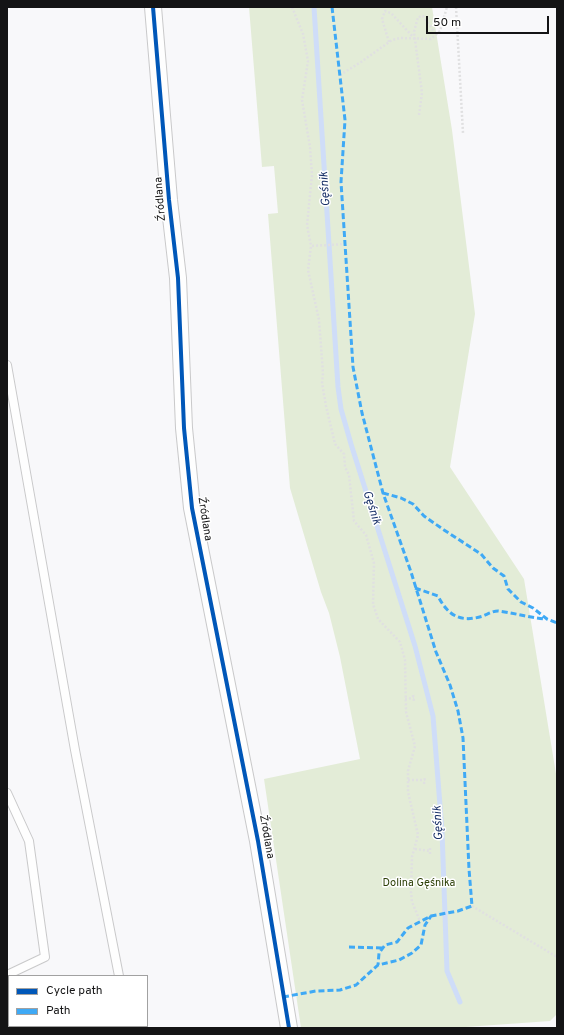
<!DOCTYPE html>
<html>
<head>
<meta charset="utf-8">
<style>
  body { margin:0 }
  #map { position:relative; width:564px; height:1035px; overflow:hidden; background:#f8f8fa; font-family:Overpass,sans-serif }
  canvas { display:block }
  .frame { position:absolute; inset:0; border:8px solid #141415; pointer-events:none }
  .legend { position:absolute; left:8px; top:975px; width:140px; height:52px; box-sizing:border-box; background:#fff; border:1px solid #a1a1a1; margin:0; padding:5px 7px; list-style:none; font-size:12px; color:#141415 }
  .legend li { display:flex; align-items:center; gap:8px; height:20px }
  .legend b { width:20px; border:1px solid #a1a1a1 }
  .scale { position:absolute; left:426px; top:16px; width:123px; height:18px; box-sizing:border-box; border:2px solid #141415; border-top:0; padding-left:5px; font-size:12px; line-height:14px; white-space:nowrap; color:#141415; -webkit-text-stroke:3px #fff; paint-order:stroke }
</style>
</head>
<body>
<div id="map">
<canvas width="564" height="1035"></canvas>
<div class="frame"></div>
<ul class="legend">
<li><b style="height:5px;background:#0057b8"></b>Cycle path</li>
<li><b style="height:5px;background:#3fa9f5"></b>Path</li>
</ul>
<div class="scale">50 m</div>
</div>
<script>
const g = document.querySelector('canvas').getContext('2d');
g.lineJoin = 'round';
function paint(path, color) { g.fillStyle = color; g.fill(path, 'evenodd'); }
function strokePath(path, color, width, dash) { g.strokeStyle = color; g.lineWidth = width; g.lineCap = dash ? 'butt' : 'round'; g.setLineDash(dash || []); g.stroke(path); }
function write(font, color, halo, rows, align = 'center') {
  g.font = font + ' Overpass,sans-serif'; g.lineWidth = 3; g.setLineDash([]); g.textBaseline = 'middle'; g.strokeStyle = halo; g.fillStyle = color; for (const [text, x, y, turn = 0] of rows) {
    g.save(); g.translate(x, y); g.rotate((+turn || 0) * Math.PI / 180); g.textAlign = isNaN(turn) ? turn : align; if (halo) g.strokeText(text, 0, 0); g.fillText(text, 0, 0); g.restore();
  }
}
paint(new Path2D(`
  M249 7H432L452 130 475 314 450 467 524 579 557 780V1014L550 1021 452 1028H301L264 779 360 759 340 657 329 613 321 592 290 488 268 214 278 213 274 166 262 167Z`), '#e3ecd7');
strokePath(new Path2D(`
  M314 7 338 387 341 409 351 444 415 646 433 716 442 831 447 971 460 1002`), '#cfddf8', 5);
const lane = new Path2D(`
  M7 365 75 750 119 976
  M7 793 29 841 45 957 7 975
  M128 1026V1028`);
const street = new Path2D(`
  M153 7 169 200 178 278 184 428 192 508 258 841 289 1028`);
strokePath(lane, '#c9c9ca', 10);
strokePath(street, '#c9c9ca', 18);
strokePath(new Path2D(`
  M292 7 303 34 308 61 302 100 310 147 312 175 307 225 311 246
  M456 7 463 133
  M389 42 382 19 385 11 391 13 414 38
  M340 75 361 62 392 40 400 38 431 39 440 31 447 7
  M419 115 422 93 414 32 418 17 423 16 436 34
  M346 244 311 246 308 270 319 320 323 373 322 383 326 406 335 444 344 454 345 467 349 475 354 521 366 535 374 563 373 604 378 619 400 642 405 660 406 712 415 746 408 771V792L418 835 412 857 411 892 412 902 420 921
  M413 695 414 701
  M405 699 414 698
  M408 780H425
  M424 784 425 777
  M415 849 430 851
  M430 854V847
  M472 906 557 957`), '#e0e0e1', 2.5, [2, 2]);
strokePath(lane, '#fefefe', 8);
strokePath(street, '#fefefe', 16);
strokePath(new Path2D(`
  M332 7 345 120 341 182 353 367 362 413 383 493 411 572 436 652 450 685 458 711 463 738 469 869 472 906 458 911 431 916 408 928 397 942 385 945 379 953 378 965
  M383 493 401 498 413 504 424 516 444 530 481 554 493 568 504 576 508 589 521 602 533 608 547 619 557 623
  M415 588 438 596C448 616 461 623 483 616 488 614 493 611 498 611 515 613 530 618 547 619
  M349 947 383 948
  M283 997 316 991 340 990 356 985 378 965 399 960 412 953 421 945 425 925 431 916`), '#3fa9f5', 3, [6, 3]);
strokePath(new Path2D(`
  M153 7 169 200 178 278 184 428 192 508 258 841 289 1028`), '#0057b8', 4);
write('11px', '#141415', '#fff', [
  ["Źródlana",161,199,-95],
  ["Źródlana",204,519,81],
  ["Źródlana",266,837,80]
]);
write('11px', '#2e4008', '#fff', [
  ["Dolina Gęśnika",419,884]
]);
write('italic 12px', '#1a3269', '#fff', [
  ["Gęśnik",326,189,-94],
  ["Gęśnik",371,508,72],
  ["Gęśnik",439,823,-93]
]);
</script>
</body>
</html>
